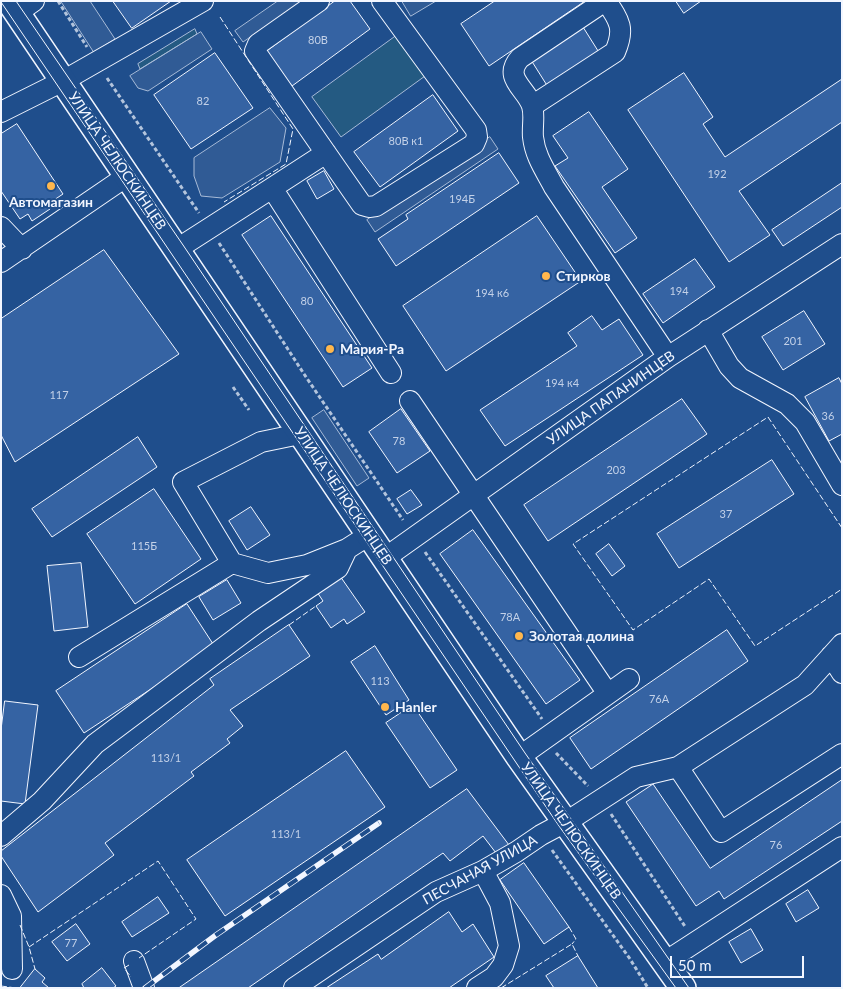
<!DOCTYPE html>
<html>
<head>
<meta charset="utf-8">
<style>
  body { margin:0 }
  #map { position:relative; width:843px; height:989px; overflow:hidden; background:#1f4e8c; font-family:Lato,sans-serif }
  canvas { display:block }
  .frame { position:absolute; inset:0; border:2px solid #f2f6ff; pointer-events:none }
  .scale { position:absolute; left:670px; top:956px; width:134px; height:22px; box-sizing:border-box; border:2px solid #f2f6ff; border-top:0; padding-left:6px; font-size:15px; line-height:18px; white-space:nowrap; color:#f2f6ff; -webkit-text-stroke:4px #1f4e8c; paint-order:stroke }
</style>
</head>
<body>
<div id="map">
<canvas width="843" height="989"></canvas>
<div class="frame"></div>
<div class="scale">50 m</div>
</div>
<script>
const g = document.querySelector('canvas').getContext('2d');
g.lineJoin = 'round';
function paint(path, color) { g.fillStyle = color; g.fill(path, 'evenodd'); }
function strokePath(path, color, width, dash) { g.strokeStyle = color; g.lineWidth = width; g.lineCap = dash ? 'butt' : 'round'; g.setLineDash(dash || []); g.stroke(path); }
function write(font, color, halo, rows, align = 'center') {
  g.font = font + ' Lato,sans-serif'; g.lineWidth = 4; g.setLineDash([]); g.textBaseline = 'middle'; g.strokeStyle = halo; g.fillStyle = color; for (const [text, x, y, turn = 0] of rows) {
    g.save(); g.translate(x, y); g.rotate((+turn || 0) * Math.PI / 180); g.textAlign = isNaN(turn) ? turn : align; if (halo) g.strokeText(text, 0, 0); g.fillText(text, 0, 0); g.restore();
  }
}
const green = new Path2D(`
  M195 29 197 34 140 69 138 64Z
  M396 36 425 76 341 137 312 97Z`);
paint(green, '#245a82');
strokePath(green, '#a8bbd7', 1);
const parking = new Path2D(`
  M61 1H90L115 39 94 52Z
  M278 1H303L243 42 235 31Z
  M402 1H436L411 16Z
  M201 32 212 49 148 91 138 88 130 76Z
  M270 108 286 128 280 162 222 198 201 196 194 176V158Z
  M490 137 498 149 375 232 367 220Z
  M324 410 369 478 357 486 312 418Z`);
paint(parking, '#305b95');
strokePath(parking, '#a8bbd7', 1);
const building = new Path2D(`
  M113 1H171L132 28Z
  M335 1H350L370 29 292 86 266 52Z
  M495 1H585L489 66 461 24Z
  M676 1H701L684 13Z
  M583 27 600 54 548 87 531 60Z
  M215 53 253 108 191 149 154 95Z
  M684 73 713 117 703 124 725 157 842 79V122L739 191 770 235 729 262 628 110Z
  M433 95 458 131 380 187 354 152Z
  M589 112 628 169 602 187 637 238 615 253 555 166 568 158 553 136Z
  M17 124 63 194 48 204 50 209 32 221 28 214 20 219 1 191V134Z
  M499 153 519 183 396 266 378 239 408 219 406 215Z
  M324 171 334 189 317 199 307 181Z
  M842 183V207L783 246 772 230Z
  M271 216 372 368 343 387 242 235Z
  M537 216 581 281 446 371 403 306Z
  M104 250 179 354 15 462 1 435V319Z
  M695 259 715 287 663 323 643 294Z
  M804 311 825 344 783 370 762 337Z
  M592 316 602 330 619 319 643 355 505 446 480 410 577 346 568 333Z
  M839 378 842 384V434L829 441 805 397Z
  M682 399 707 434 548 541 524 505Z
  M401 409 430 451 397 473 369 432Z
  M138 437 157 467 52 537 32 509Z
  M772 460 794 494 679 568 657 534Z
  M154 489 201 559 135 604 87 534Z
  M411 490 422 505 407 514 397 499Z
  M251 507 270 535 247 550 229 521Z
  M473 530 580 680 546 704 440 554Z
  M609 544 625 566 612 576 596 554Z
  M81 563 88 627 54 631 47 566Z
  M340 576 365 612 347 624 344 619 331 628 316 606 323 601 317 592Z
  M227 580 241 603 213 620 199 597Z
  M187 604 215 647 84 733 56 691Z
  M289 625 310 656 230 710 243 726 227 739 230 743 191 772 194 776 105 843 114 855 38 912 1 856V851L214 685 210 679Z
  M727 630 748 661 591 769 570 738Z
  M375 646 409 700 386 715 351 662Z
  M5 701 38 705 25 804 1 801V730Z
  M413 705 457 770 430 788 386 723Z
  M346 751 385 807 225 916 187 860Z
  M842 780V821L724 899 719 891 696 906 626 802 653 784 710 868Z
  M467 789 509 845 496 853 483 836 450 861 443 853 248 988H179Z
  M524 863 569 927 544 944 500 880Z
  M808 890 819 908 796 922 786 904Z
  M158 897 169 913 132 937 122 922Z
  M449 912 462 932 473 924 494 957 449 988H326L378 954 381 959Z
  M76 924 90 944 67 961 52 942Z
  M751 929 763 950 741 963 729 942Z
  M578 956 598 988H554L546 976Z
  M102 968 116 986 113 988H84L82 984Z
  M35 969 45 978 42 982 49 988H20Z`);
paint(building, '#3563a3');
strokePath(building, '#f2f6ff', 1);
const minor = new Path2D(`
  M319 1 258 44 255 51 362 205 369 207 376 206 474 144 477 137 476 130 382 1
  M605 1 520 58C502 78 527 89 532 106 535 115 532 127 533 137 535 156 545 170 554 187L668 357
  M17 13 34 1
  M532 106 615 52C625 29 620 21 606 1
  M1 112 63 81 203 1
  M272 188 326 153
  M1 227 22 249
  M177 249 272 188 391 373
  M1 262 127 176
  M708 330 729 366 740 378 787 404 805 422 842 485
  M410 401 608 694
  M385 558 668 357 842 244
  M232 563 183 482 261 442 295 435 300 432
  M831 656 842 673
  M79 657 232 563 268 573 307 565 347 549
  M519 757 629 679
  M678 767 721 832 842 754
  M1 836 42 801 95 744 259 621 338 568 347 549 369 535
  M1 895 11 916 12 969
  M134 961 144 988
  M665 962 842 847
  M294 988 436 892 483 871 516 852 541 835 571 819 636 777 678 767 805 685 842 644
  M477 988 494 977 503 965 509 946 500 903 483 871`);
const major = new Path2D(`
  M9 1 519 757 683 988`);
strokePath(minor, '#f2f6ff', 22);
strokePath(major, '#f2f6ff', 28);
strokePath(new Path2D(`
  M58 1 87 47
  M107 78 199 213
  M219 243 304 374 403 520
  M233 387 249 410
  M425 552 542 719
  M556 753 588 786
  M611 814 686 928
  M552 850 630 959 648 988`), '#b3c4dc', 3, [4, 2.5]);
strokePath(minor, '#1f4e8c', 20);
strokePath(major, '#1f4e8c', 25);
strokePath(new Path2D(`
  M16 1 183 245 525 753 689 988
  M1 2 559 826 676 988`), '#f2f6ff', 1);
const rail = new Path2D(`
  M145 988 216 935 379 823`);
strokePath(rail, '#f2f6ff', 5.5);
strokePath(rail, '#1f4e8c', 4, [11]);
strokePath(new Path2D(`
  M220 17 293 129 286 164 224 202
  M842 528 768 417 573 544 633 630 709 579 755 646 842 589
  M289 625 316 606
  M20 925 29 947 35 969
  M569 927 576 939 572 944
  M29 947 158 861 196 919 139 958
  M129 965 124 968 131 977
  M1 986 16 988
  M501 988 572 944 578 956`), '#f2f6ff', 1, [6, 2.5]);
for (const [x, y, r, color] of [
  [51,186,5,"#ffb74d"],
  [546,276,5,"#ffb74d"],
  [330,349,5,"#ffb74d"],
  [519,636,5,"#ffb74d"],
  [385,707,5,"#ffb74d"]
]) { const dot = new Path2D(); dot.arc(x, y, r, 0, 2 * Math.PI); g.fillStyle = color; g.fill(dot); strokePath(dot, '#1f4e8c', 2); }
write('11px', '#c3d1e8', null, [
  ["80В",318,40],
  ["82",203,101],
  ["80В к1",406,141],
  ["192",717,174],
  ["194Б",462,199],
  ["194",679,291],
  ["194 к6",492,293],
  ["80",307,301],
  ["201",793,341],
  ["194 к4",562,383],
  ["117",59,395],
  ["36",828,416],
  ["78",399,441],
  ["203",616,470],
  ["37",726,514],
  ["115Б",144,546],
  ["78А",510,617],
  ["113",380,681],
  ["76А",659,699],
  ["113/1",166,758],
  ["113/1",286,834],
  ["76",776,845],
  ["77",71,943]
]);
write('14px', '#f2f6ff', '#1f4e8c', [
  ["УЛИЦА ЧЕЛЮСКИНЦЕВ",117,161,56],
  ["УЛИЦА ПАПАНИНЦЕВ",611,398,-35],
  ["УЛИЦА ЧЕЛЮСКИНЦЕВ",343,496,56],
  ["УЛИЦА ЧЕЛЮСКИНЦЕВ",571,831,55],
  ["ПЕСЧАНАЯ УЛИЦА",480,870,-29]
]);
write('bold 14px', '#f2f6ff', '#1f4e8c', [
  ["Автомагазин",51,202,"center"],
  ["Стирков",556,276],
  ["Мария-Ра",340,349],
  ["Золотая долина",529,636],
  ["Hanler",395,707]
], 'left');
</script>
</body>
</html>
